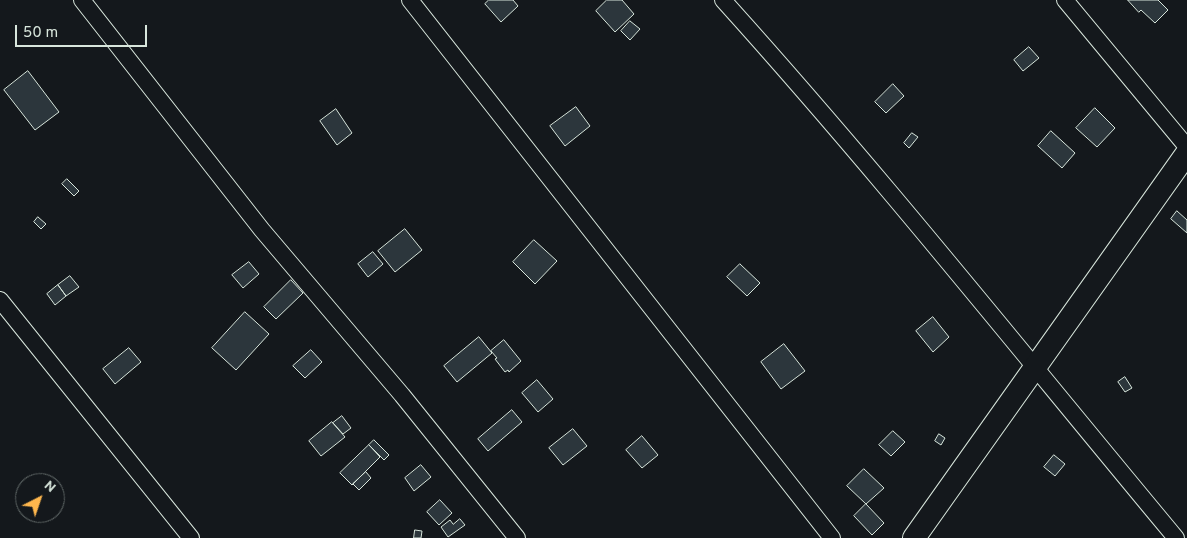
<!DOCTYPE html>
<html>
<head>
<meta charset="utf-8">
<style>
  body { margin:0 }
  #map { position:relative; width:1187px; height:538px; overflow:hidden; background:#14181c; font-family:Overpass,sans-serif }
  canvas { display:block }
  .north { position:absolute; left:15px; top:473px; width:50px; height:50px; box-sizing:border-box; background:#14181c; border:1px solid #626a69; border-radius:50%; rotate:41deg; font-size:14px; font-weight:700; line-height:20px; text-align:center; color:#d8e6dc }
  .north::after { content:''; display:block; margin:auto; width:18px; height:22px; background:#ffb74d; clip-path:polygon(50% 0,100% 100%,50% 72%,0 100%) }
  .scale { position:absolute; left:15px; top:25px; width:132px; height:22px; box-sizing:border-box; border:2px solid #d8e6dc; border-top:0; padding-left:6px; font-size:15px; line-height:18px; white-space:nowrap; color:#d8e6dc; -webkit-text-stroke:4px #14181c; paint-order:stroke }
</style>
</head>
<body>
<div id="map">
<canvas width="1187" height="538"></canvas>
<div class="north">N</div>
<div class="scale">50 m</div>
</div>
<script>
const g = document.querySelector('canvas').getContext('2d');
g.lineJoin = 'round';
function paint(path, color) { g.fillStyle = color; g.fill(path, 'evenodd'); }
function strokePath(path, color, width, dash) { g.strokeStyle = color; g.lineWidth = width; g.lineCap = dash ? 'butt' : 'round'; g.setLineDash(dash || []); g.stroke(path); }
const building = new Path2D(`
  M489 0H513L518 6 501 22 485 4Z
  M607 0H622L634 14 615 32 596 11Z
  M1128 0H1158L1168 10 1155 23 1141 10 1139 12Z
  M630 21 640 29 630 40 621 31Z
  M1029 47 1039 58 1023 71 1014 60Z
  M28 71 59 112 35 130 4 90Z
  M893 84 904 96 886 113 875 102Z
  M576 107 590 126 565 146 550 126Z
  M1095 108 1115 128 1097 147 1076 128Z
  M336 109 352 133 337 145 320 121Z
  M1051 131 1075 153 1062 168 1038 146Z
  M912 133 918 137 909 148 904 143Z
  M67 179 79 191 74 196 62 184Z
  M1177 211 1187 220V233L1171 219Z
  M38 217 46 224 41 229 34 222Z
  M405 229 422 250 395 272 378 251Z
  M534 240 557 261 535 284 513 262Z
  M373 252 383 264 368 277 358 264Z
  M249 262 259 274 243 288 232 275Z
  M740 264 760 283 747 296 727 277Z
  M70 276 79 287 66 296 58 285Z
  M291 280 303 293 276 319 264 307Z
  M58 285 66 296 55 305 47 294Z
  M245 312 269 334 236 370 212 348Z
  M933 317 949 337 933 352 916 331Z
  M479 337 492 353 457 382 444 366Z
  M504 340 521 361 509 372 508 370 505 372 495 359 497 358 491 351Z
  M784 344 805 371 781 389 761 362Z
  M129 348 141 362 115 384 103 369Z
  M311 350 322 362 305 378 293 366Z
  M1125 377 1132 388 1125 392 1118 382Z
  M537 380 553 399 538 412 522 393Z
  M512 410 522 422 488 451 478 439Z
  M342 416 351 428 343 434 333 423Z
  M332 422 345 437 321 456 309 441Z
  M573 429 587 446 563 465 549 448Z
  M893 431 905 442 891 456 879 445Z
  M939 434 945 438 941 445 935 441Z
  M642 436 658 455 642 468 626 450Z
  M374 440 389 455 384 460 369 445Z
  M369 445 380 457 352 485 340 473Z
  M1054 455 1065 464 1055 476 1044 467Z
  M421 465 431 477 414 491 405 478Z
  M864 469 884 488 866 504 847 486Z
  M366 472 371 478 359 490 353 484Z
  M440 500 452 513 439 525 427 512Z
  M866 504 884 523 872 535 854 516Z
  M460 519 465 525 448 537 441 527 450 520 453 524Z
  M415 530 422 531 421 538H414Z`);
paint(building, '#2c363c');
strokePath(building, '#d8e6dc', 1);
const street = new Path2D(`
  M82 0 262 230 402 395 517 538
  M410 0 832 538
  M723 0C880 174 1026 358 1176 538
  M1065 0 1187 147
  M0 300 191 538`);
const secondary = new Path2D(`
  M914 538 1187 153`);
strokePath(street, '#d8e6dc', 18);
strokePath(secondary, '#d8e6dc', 24);
strokePath(street, '#14181c', 16);
strokePath(secondary, '#14181c', 22);
</script>
</body>
</html>
